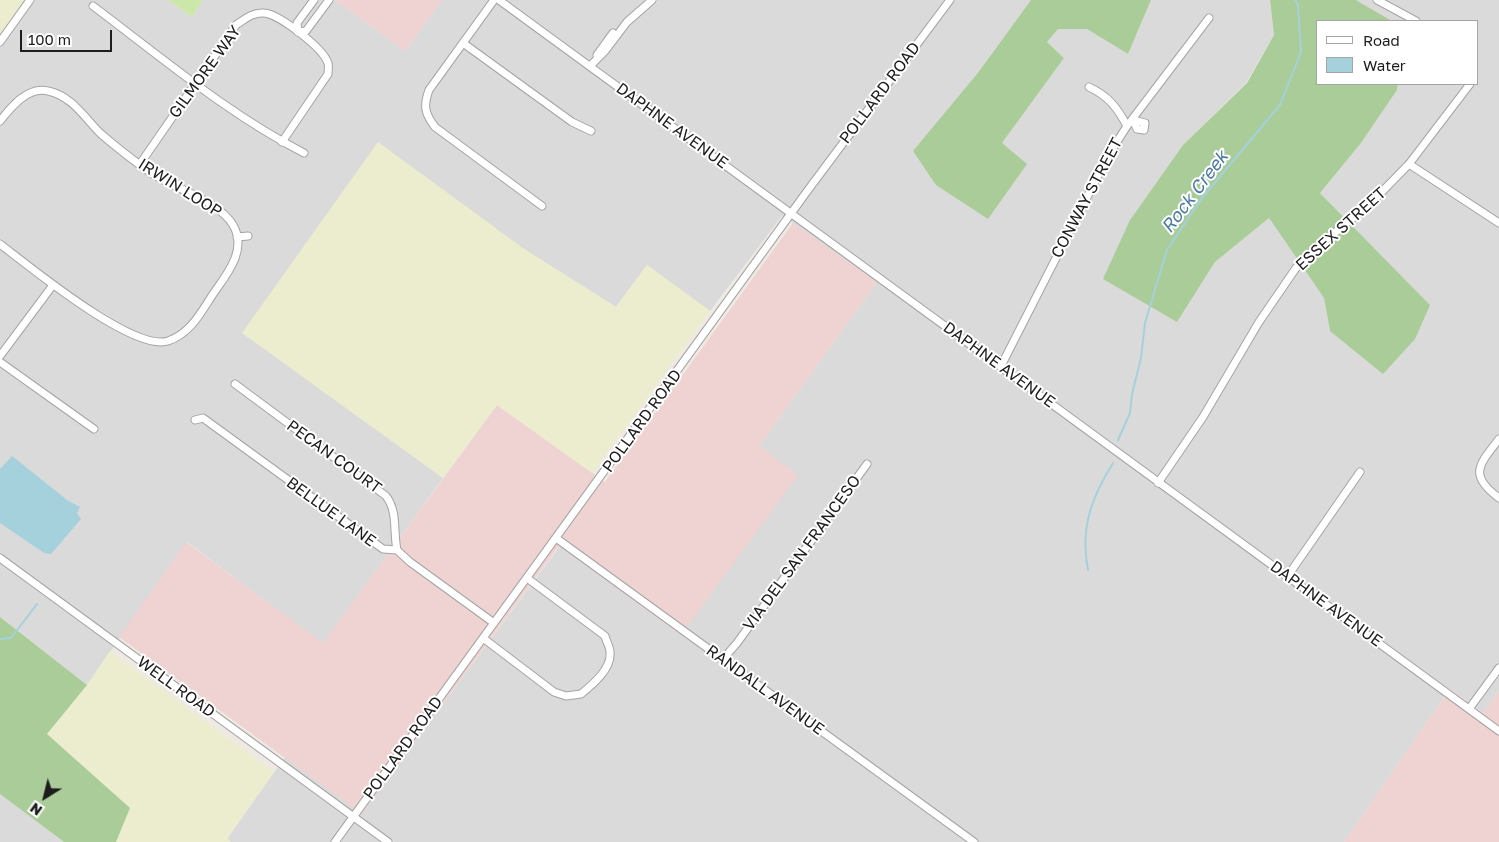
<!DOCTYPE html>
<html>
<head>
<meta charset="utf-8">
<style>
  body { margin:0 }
  #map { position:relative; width:1499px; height:842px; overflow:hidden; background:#eeeae3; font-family:"Golos Text",sans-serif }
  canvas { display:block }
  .legend { position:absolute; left:1316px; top:20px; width:162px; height:65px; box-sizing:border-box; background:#fff; border:1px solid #a5a5a5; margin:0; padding:6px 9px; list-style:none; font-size:15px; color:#1d1d1d }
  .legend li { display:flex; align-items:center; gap:10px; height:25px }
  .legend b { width:25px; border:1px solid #a5a5a5 }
  .north { position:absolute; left:20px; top:772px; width:50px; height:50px; -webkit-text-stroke:4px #fff; paint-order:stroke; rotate:216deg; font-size:14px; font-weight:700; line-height:20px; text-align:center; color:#1d1d1d }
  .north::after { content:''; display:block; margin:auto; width:18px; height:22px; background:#1d1d1d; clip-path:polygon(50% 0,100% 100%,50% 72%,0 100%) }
  .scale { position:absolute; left:20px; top:30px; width:92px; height:22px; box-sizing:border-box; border:2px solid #1d1d1d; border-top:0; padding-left:6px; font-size:15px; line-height:18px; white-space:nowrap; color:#1d1d1d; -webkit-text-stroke:4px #fff; paint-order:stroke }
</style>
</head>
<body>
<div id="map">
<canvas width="1499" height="842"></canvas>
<ul class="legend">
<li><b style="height:6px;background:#fff"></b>Road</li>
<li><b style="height:14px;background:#a4d1db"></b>Water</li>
</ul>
<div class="north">N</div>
<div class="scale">100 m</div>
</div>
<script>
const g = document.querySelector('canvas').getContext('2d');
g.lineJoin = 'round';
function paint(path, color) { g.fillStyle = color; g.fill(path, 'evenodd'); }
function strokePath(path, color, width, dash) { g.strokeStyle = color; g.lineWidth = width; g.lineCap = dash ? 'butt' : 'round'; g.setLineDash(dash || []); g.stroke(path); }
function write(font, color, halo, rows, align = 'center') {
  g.font = font + ' "Golos Text",sans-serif'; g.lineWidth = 4; g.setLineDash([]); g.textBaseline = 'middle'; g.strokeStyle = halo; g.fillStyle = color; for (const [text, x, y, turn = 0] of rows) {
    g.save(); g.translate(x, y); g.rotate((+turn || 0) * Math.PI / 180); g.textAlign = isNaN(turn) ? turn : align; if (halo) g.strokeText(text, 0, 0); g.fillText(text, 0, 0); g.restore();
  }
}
paint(new Path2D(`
  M33 0H168L192 17 203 0H335L405 51 442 0H1031L977 74 1002 143 1064 58 1047 42 1058 29H1087L1128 54 1151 0H1270L1274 35 1246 83 1183 145 1130 220 1177 322 1215 262 1269 218 1324 298 1330 331 1430 305 1320 193 1361 143 1397 90 1398 84H1478V21H1392L1356 0H1499V691L1483 713 1450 689 1344 842H231L227 839 285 757 362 813 560 546 675 631 797 475 759 446 877 282 782 216 710 311 647 265 616 307 527 251 243 333 443 478 323 644 187 542 87 685 0 617V46Z
  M0 794 64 842H0Z`), '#dbdada');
paint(new Path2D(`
  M335 0H442L405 51Z
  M793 223 877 282 759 446 798 475 690 623 675 631 559 546 362 814 119 637 186 542 323 643 497 405 605 482Z
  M1450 689 1483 713 1499 691V842H1344Z`), '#efd2d2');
paint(new Path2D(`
  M0 0H33L0 46Z
  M378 142 527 251 616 307 647 265 710 311 592 473 497 405 443 478 242 333Z
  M110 651 274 772 227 838 231 842H116L130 808 47 734 87 685Z`), '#ecedce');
paint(new Path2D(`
  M168 0H203L192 17Z`), '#cbe7a9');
paint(new Path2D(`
  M1031 0H1151L1128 54 1087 29H1058L1047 42 1064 58 1002 143 1027 164 988 219 936 185 913 151 977 74Z
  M1270 0H1356L1392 21H1318V84H1398L1397 90 1361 143 1320 193 1430 305 1415 339 1383 374 1330 331 1324 298 1269 218 1215 262 1177 322 1103 279 1130 220 1183 145 1247 83 1274 35Z
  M0 617 87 685 47 734 130 808 116 842H64L0 794Z`), '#aacc98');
paint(new Path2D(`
  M12 456 67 500 80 507 77 513 81 519 51 554 44 553 0 523V469Z`), '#a4d1db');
strokePath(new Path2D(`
  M1118 440 1130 413 1132 394 1141 358 1145 323 1167 250 1202 198 1280 105 1301 52 1298 5 1295 0
  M1088 570C1080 529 1091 498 1113 463
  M0 639 11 638 37 604`), '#a4d1db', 2);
const minor = new Path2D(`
  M314 0 297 23 298 32 306 31 329 0
  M494 0 429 90C423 106 425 114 435 127L542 206
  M499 0 1499 731
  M1377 0 1416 21
  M93 6C161 57 228 114 304 153
  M0 42 30 0
  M463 43 572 122 591 131
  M597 55 613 33
  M590 66 605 51 627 22 652 0
  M1089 87C1108 96 1117 107 1127 126
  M1133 120 1145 123 1144 130 1137 129Z
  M0 121C11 107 28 86 48 91 72 96 84 117 100 133 116 147 134 161 151 173 174 188 219 201 233 225 246 247 231 269 218 287 203 307 194 332 168 341 133 352 29 266 0 244
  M140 164 236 25C245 19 253 12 264 13 279 14 323 48 328 63 329 66 328 71 328 74L282 142
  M1409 164 1499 223
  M237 237 248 236
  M0 356 53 285
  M0 362 94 429
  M1001 366 1108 156 1127 126 1209 18
  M235 384 386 496C398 512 393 530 397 550
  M195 420 203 418 383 549 397 550 410 562 494 623
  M1499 439C1479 465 1468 475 1499 498
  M1158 483 1203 417 1259 322 1296 268 1317 247 1368 206 1409 164 1470 84
  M556 538 974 842
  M0 558 388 842
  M1287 577 1360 472
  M483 638 554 692 566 696 581 694C592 685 612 669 610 652 610 647 606 641 605 636L527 578
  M723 659 737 643 867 464
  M1469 709 1499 668
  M335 842 808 190 950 0`);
strokePath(minor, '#a4a4a4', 9);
strokePath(minor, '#fff', 7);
write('16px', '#1d1d1d', '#fff', [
  ["GILMORE WAY",205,72,-54],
  ["POLLARD ROAD",880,93,-53],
  ["DAPHNE AVENUE",672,126,36],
  ["IRWIN LOOP",180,188,32],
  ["CONWAY STREET",1087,198,-62],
  ["ESSEX STREET",1341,229,-42],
  ["DAPHNE AVENUE",999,365,36],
  ["POLLARD ROAD",642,421,-54],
  ["PECAN COURT",334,457,36],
  ["BELLUE LANE",331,512,36],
  ["VIA DEL SAN FRANCESO",802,553,-54],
  ["DAPHNE AVENUE",1326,604,36],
  ["WELL ROAD",176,687,36],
  ["RANDALL AVENUE",765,690,36],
  ["POLLARD ROAD",403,748,-54]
]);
write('italic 18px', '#497aa2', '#fff', [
  ["Rock Creek",1195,192,-53]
]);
</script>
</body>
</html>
